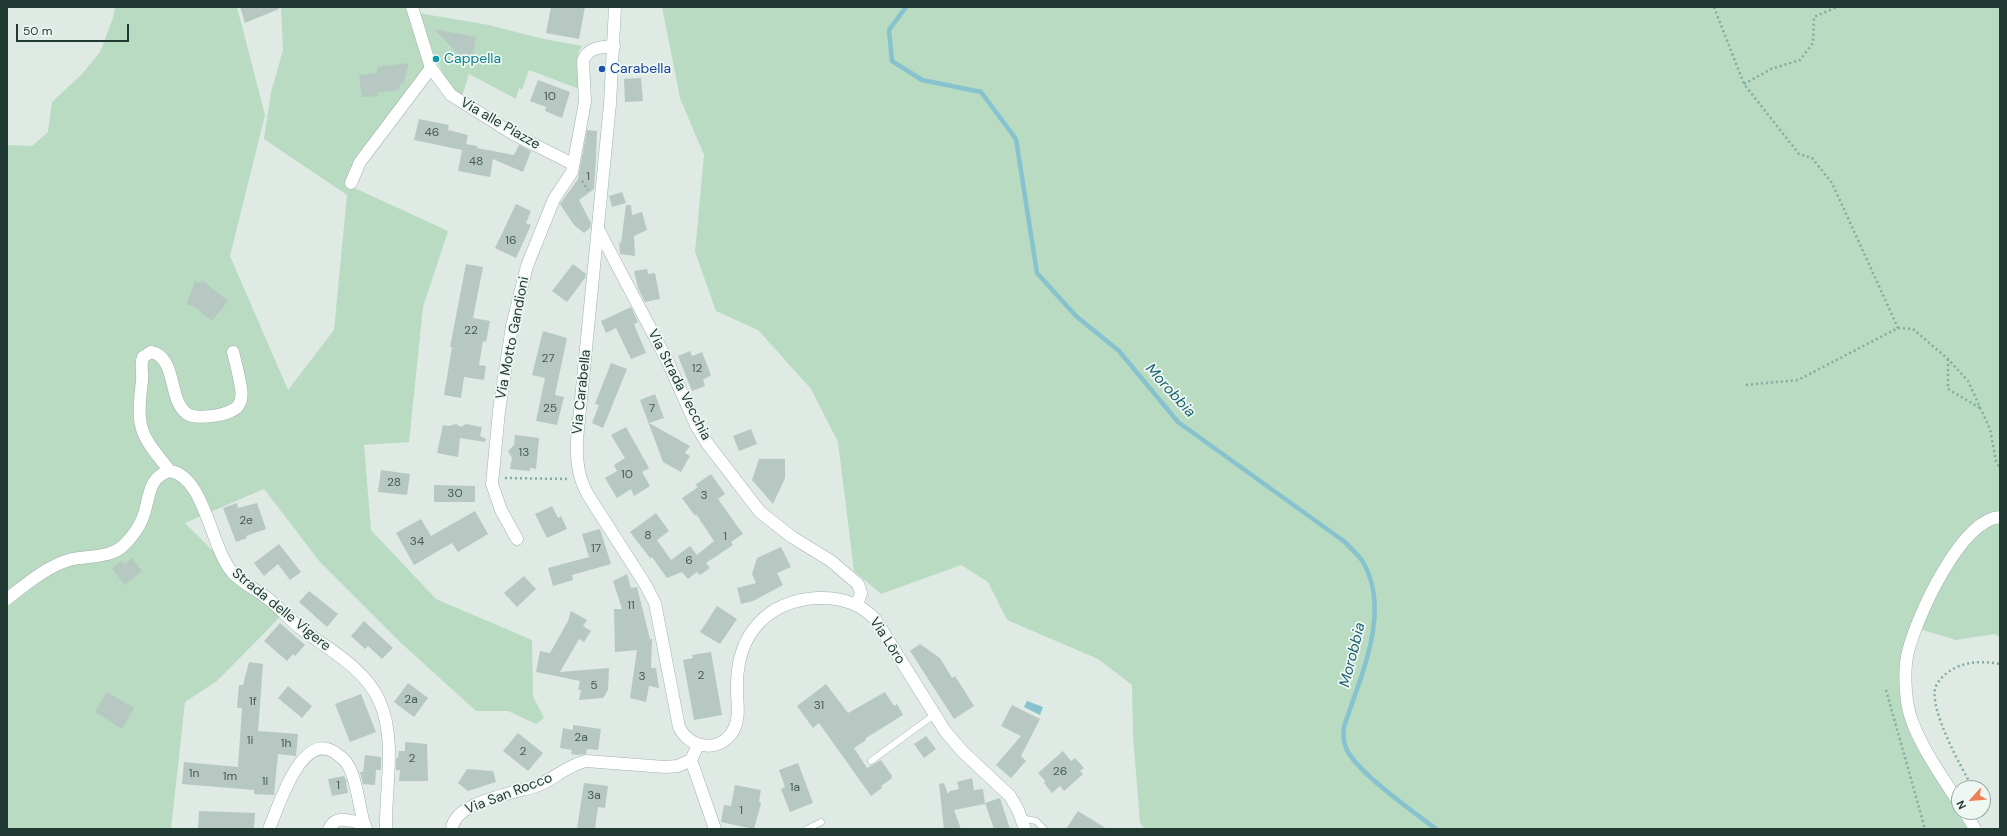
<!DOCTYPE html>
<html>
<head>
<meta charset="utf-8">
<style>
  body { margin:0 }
  #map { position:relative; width:2007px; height:836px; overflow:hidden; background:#dfeae5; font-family:"DM Sans",sans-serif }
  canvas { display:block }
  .frame { position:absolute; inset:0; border:8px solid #203933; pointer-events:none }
  .north { position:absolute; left:1951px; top:780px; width:40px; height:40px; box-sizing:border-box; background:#eff7f3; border:1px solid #9caba6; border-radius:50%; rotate:243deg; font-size:11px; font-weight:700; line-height:16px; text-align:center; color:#203933 }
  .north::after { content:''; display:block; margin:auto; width:14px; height:18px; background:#ef7f57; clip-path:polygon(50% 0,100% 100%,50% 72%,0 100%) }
  .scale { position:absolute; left:16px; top:24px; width:113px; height:18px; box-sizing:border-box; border:2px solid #203933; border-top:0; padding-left:5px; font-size:12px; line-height:14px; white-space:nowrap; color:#203933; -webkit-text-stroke:3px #eff7f3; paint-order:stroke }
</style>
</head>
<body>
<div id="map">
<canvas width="2007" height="836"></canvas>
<div class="frame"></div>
<div class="north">N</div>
<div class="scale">50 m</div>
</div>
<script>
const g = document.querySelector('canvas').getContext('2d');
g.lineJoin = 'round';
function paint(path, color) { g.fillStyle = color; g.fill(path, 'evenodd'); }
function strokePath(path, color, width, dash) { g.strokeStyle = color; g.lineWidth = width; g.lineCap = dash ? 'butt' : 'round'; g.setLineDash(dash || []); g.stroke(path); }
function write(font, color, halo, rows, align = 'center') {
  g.font = font + ' "DM Sans",sans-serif'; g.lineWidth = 3.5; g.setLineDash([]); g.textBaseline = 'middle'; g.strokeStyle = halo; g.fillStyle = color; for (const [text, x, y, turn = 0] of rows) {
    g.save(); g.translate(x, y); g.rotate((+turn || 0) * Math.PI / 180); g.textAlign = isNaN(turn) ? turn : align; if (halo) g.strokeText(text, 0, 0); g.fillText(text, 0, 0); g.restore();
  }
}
paint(new Path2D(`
  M115 7H237L265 115 230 256 288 390 334 330 347 195 264 139 271 92 283 50 281 7H408L431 68 350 186 448 231 423 307 409 442 364 445 371 530 436 599 532 640 533 696 544 718 536 724 508 711H476L401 643 320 562 264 489 185 523 225 563 284 613 217 681 185 702 171 829H7V145L32 146 48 132 52 102 82 74 100 52 113 18Z
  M662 7H2000V637L1994 634 1956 640 1916 628 1907 702 1959 803V812H1965L1975 829H1145L1140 823 1133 736 1132 685 1098 659 1007 620 988 582 961 565 881 594 854 571 838 442 811 389 758 330 716 311 695 252 704 155 680 98Z
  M418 13 489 25 539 38 582 46C572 60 580 73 579 89L529 70 522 90 519 88 516 99 469 74 461 99C439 75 430 43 418 13Z`), '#b8dbc2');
paint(new Path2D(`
  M1027 701 1043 707 1040 715 1024 707Z`), '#87c2cf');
strokePath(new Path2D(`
  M906 7 889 30 892 61 922 80 981 92 1016 139 1037 273 1076 316 1119 351 1178 422 1345 542C1351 549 1359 555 1363 562 1392 612 1360 677 1344 727 1343 735 1343 741 1346 748 1356 772 1414 812 1436 829`), '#87c2cf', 4.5);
paint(new Path2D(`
  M240 7H279V9L245 23Z
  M551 7H585L579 39 546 33Z
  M434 29 476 37 472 58 459 55Z
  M409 63 403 84H400L399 90 377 93 378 96 362 97 359 75 377 73V67Z
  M641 78 643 101 625 102 624 79Z
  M538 80 570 92 562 118 545 111 546 107 530 101Z
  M419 119 449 125 448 130 468 135 466 144 477 146V148L514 155 519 145 531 151 523 172 493 159 490 177 458 171 462 150 414 140Z
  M587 130 597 131 596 157 594 189 579 200 591 223 590 228 584 233 574 225 560 204 578 179Z
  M622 192 626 203 612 207 609 196Z
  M516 204 531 211 526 223 531 225 516 258 495 248Z
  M626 205H631L632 215 642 212 647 230 634 236 635 256 620 254 619 242 621 243Z
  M466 264 483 267 473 318 490 321 486 342 483 341 479 365 486 366 484 380 464 377 461 398 444 395 452 347H450Z
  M573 264 586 274 585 278 567 302 552 291Z
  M647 269 648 274 655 273 660 299 645 302 638 288 634 271Z
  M202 280 228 301 212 321 195 307 187 304 195 281 200 283Z
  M631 307 638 322 634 324 646 353 631 359 616 328 606 333 601 321Z
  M543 331 567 338 555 395 564 397 557 425 536 421 545 378 532 375Z
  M690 351 692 356 702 352 711 375 703 380 705 386 692 391 678 356Z
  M611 363 627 369 603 428 592 423 599 405 595 404Z
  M655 394 664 418 649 423 690 446 685 453 690 456 681 472 663 462 640 400Z
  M456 424 461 427 466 424 482 427 480 436 486 439 485 442 460 438 458 457 437 453 443 425 449 426Z
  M626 427 649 468 642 472 650 486 634 496 631 489 617 498 605 478 617 471 614 465 625 458 611 435Z
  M751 429 757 444 739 451 733 436Z
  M515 435 539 438 536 469 530 468V471L510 469 512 458 508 451 514 445Z
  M759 459H785V478L773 504 752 480Z
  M381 470 410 474 407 495 378 492Z
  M711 474 725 494 718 499 743 534 731 542 733 545 706 563 710 568 700 575 697 572 688 579 682 572 667 578 652 557 650 558 630 532 656 513 669 531 657 540 671 560 690 546 697 555 714 541 696 514 695 516 682 498 698 487 695 485Z
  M434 485 475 486V502H434Z
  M237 503 238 508 257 503 266 529 246 536 247 538 236 542 223 508Z
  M552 506 558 518 561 516 567 529 547 538 535 514Z
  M475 511 488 534 458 552 452 543 414 565 396 533 421 519 431 536Z
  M600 529 611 564 572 575 573 580 553 586 548 568 589 557 582 534Z
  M279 544 301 572 290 580 278 564 264 576 254 563Z
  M781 547 791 567 777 573 783 585 753 601 741 604 737 588 756 583 752 574 757 558Z
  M132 558 142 571 125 585 112 568 122 561 125 564Z
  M627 574 631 588 637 587 650 639H652L651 668H656L659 688 649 686 646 702 630 698 637 650 615 652 614 609H622L613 581Z
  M524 576 536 589 517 607 504 593Z
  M309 591 338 614 327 627 299 602Z
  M717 606 737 619 720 644 700 632Z
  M571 611 587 620 583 626 591 631 584 642 579 639 560 672 609 668 608 690 603 698 579 700 581 690H578L580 681 536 672 540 651 550 653 568 621Z
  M364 621 393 648 382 659 368 646 365 649 351 636Z
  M280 623 305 645 295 656 293 654 287 661 264 641Z
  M920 644 940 658 952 678 955 676 974 706 954 719 910 651Z
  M711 652 722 715 694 720 683 660 693 658 692 655Z
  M249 662 263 664 258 731 298 734 296 756 278 754 274 795 254 794V790L182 784 184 762 238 767 242 708H237L239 685H243Z
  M408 683 428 698 414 717 394 702Z
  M826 684 848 713 885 692 894 706 897 704 903 715 866 738 865 741 854 748 867 768 881 760 892 776 891 779 881 786 882 788 871 796 819 723 813 728 797 706Z
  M288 686 312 706 302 718 278 698Z
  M107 692 134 708 122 729 95 712Z
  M361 694 376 732 350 742 335 704Z
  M1012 705 1040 719 1021 756 1026 761 1011 778 996 765 1021 736 1001 726Z
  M573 725 601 729 598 750 587 749 586 754 578 755 571 754 572 750 560 748 563 728 573 730Z
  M518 733 543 753 528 771 503 751Z
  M926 736 936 749 924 758 914 744Z
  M405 742 427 744 428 781H399L400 770H396V758H398L399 751H405Z
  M1063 751 1071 761 1075 758 1084 768 1080 771 1083 774 1064 791 1060 786 1052 793 1044 783 1045 781 1038 773Z
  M365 755 381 757V770H376L375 785 363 784 360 772H363Z
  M798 763 813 803 790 812 781 789 785 787 779 770Z
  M467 769 493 771 496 782 468 791 458 783Z
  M344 776 347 782H346L348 793 332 796 328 779Z
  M972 778 974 790 983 789 985 804 954 810 961 829H944L939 784 944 783 948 794 950 791 959 789 957 782Z
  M584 783 608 786 605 808 598 807 595 829H577Z
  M735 785 761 790 759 801 761 804 754 829 721 822 724 805 731 806Z
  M1000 798 1007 820 1010 829H994L985 803Z
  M199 811 255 813 254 829H198Z
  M1078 811 1107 829H1066Z`), '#b7c7c1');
const lane = new Path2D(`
  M871 761 934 715
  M1021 818 1036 821 1044 829
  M807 829 821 822`);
const street = new Path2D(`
  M412 7 431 68 451 95 515 135 573 164
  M351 183 360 162 431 68
  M598 229 667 360 696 425 707 443 760 512 792 537 831 561 858 584 861 593 857 605
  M170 471C140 434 136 430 142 381 143 373 140 364 143 357L151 352C177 357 168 399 186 413 195 421 231 415 238 406 242 401 242 394 241 388 239 375 236 364 233 352
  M517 539 501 510 492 484 499 411 512 326 527 266 554 199 572 172 585 102 583 61C588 47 601 47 614 46
  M7 599C26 584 46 567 69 560 87 555 110 559 124 545 132 537 139 528 143 517 150 499 147 477 170 471 205 476 211 550 233 573 243 584 256 589 267 598 279 607 288 618 299 627 326 648 364 667 379 700 397 739 385 787 386 829
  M698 745 691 760 715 829
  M1959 803C1941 775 1911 734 1907 701 1905 685 1904 668 1908 652 1916 618 1961 519 2000 517
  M1965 812 1975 829
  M269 829C278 808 301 731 334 752 340 756 346 760 349 767 359 785 358 809 366 829
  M329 829C336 814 350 821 364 824
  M452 829C454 801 517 793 539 785 555 778 568 765 586 761L665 767 678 766 691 760`);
const secondary = new Path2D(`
  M615 7 610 104 577 440C576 460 578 477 588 495L645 584 655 603 679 727C690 750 722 753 734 729 741 715 736 698 737 683 738 634 767 601 817 598 839 597 860 603 875 619L945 731 962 751 1010 796 1018 810 1025 829`);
strokePath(lane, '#a2b1ac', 7);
strokePath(street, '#a2b1ac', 13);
strokePath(secondary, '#9eb5ad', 13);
strokePath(new Path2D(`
  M1714 7 1744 84 1799 154 1812 158 1832 183 1898 328
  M1744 84 1771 69 1800 60 1813 43 1814 17 1837 7
  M582 181 588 190
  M1948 359V389L1980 408
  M1746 385 1798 380 1898 328 1913 329 1948 359 1968 381 1990 429 1996 461 2000 469
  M505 478 568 479
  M1886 690 1925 829
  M1973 788C1962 769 1927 706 1936 686 1939 679 1946 673 1953 669 1968 661 1983 661 2000 664`), '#80ad9f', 2.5, [2, 3]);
strokePath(lane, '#fff', 6);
strokePath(street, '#fff', 12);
strokePath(secondary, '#fff', 12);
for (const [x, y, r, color] of [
  [436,59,4,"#0f9aa8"],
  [602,69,4,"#1a4fb4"]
]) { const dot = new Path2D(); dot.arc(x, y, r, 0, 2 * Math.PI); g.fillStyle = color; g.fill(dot); strokePath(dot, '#eff7f3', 1.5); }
write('12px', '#465c56', null, [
  ["10",550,97],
  ["46",432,133],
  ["48",476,162],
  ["1",588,177],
  ["16",511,241],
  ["22",471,331],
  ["27",548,359],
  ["12",697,369],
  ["25",550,409],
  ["7",652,409],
  ["13",524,453],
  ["10",627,475],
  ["28",394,483],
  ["30",455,494],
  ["3",704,496],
  ["2e",246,521],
  ["8",648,536],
  ["1",725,537],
  ["34",417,542],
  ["17",596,549],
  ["6",689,561],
  ["11",631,606],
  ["2",701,676],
  ["3",642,677],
  ["5",594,686],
  ["2a",411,700],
  ["1f",253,702],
  ["31",819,706],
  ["2a",581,738],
  ["1i",250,741],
  ["1h",286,744],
  ["2",523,752],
  ["2",412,759],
  ["26",1060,772],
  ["1n",194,774],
  ["1m",230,777],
  ["1l",265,782],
  ["1",338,786],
  ["1a",795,788],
  ["3a",594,796],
  ["1",741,811]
]);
write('14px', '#0d838f', '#eff7f3', [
  ["Cappella",444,59]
], 'left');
write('14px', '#164399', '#eff7f3', [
  ["Carabella",610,69]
], 'left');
write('14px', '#203933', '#eff7f3', [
  ["Via alle Piazze",500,124,30],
  ["Via Motto Gandioni",513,338,-79],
  ["Via Strada Vecchia",679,385,63],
  ["Via Carabella",582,392,-84],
  ["Strada delle Vigere",281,610,39],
  ["Via Lôro",887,641,57],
  ["Via San Rocco",509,794,-21]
]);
write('italic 15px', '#1c6373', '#eff7f3', [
  ["Morobbia",1170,391,48],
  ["Morobbia",1353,655,-76]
]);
</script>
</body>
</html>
